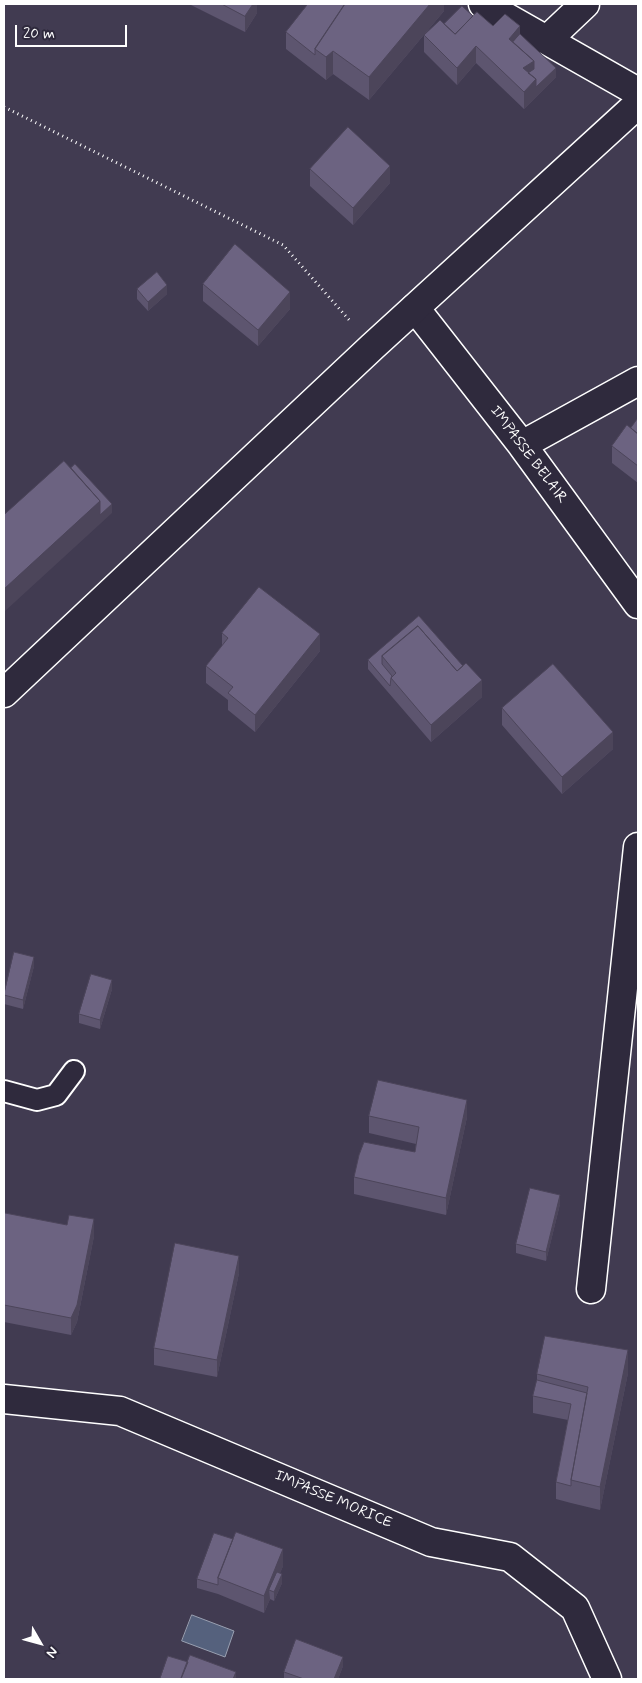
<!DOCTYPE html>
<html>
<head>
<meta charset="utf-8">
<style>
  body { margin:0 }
  #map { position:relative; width:642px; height:1683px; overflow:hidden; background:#413b51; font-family:Mynerve,sans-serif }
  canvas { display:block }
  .frame { position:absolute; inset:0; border:5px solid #fff; pointer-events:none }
  .north { position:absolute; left:15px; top:1618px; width:50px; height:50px; -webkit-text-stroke:4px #2f2a3d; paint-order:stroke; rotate:128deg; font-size:14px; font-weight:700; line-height:20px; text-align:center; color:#fff }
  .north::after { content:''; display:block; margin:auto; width:18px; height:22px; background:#fff; clip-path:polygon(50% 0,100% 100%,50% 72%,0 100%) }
  .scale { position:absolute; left:15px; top:25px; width:112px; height:22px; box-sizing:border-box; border:2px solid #fff; border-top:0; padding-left:6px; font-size:15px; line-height:18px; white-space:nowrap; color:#fff; -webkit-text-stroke:4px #2f2a3d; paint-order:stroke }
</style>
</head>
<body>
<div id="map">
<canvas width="642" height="1683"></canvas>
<div class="frame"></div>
<div class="north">N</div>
<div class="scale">20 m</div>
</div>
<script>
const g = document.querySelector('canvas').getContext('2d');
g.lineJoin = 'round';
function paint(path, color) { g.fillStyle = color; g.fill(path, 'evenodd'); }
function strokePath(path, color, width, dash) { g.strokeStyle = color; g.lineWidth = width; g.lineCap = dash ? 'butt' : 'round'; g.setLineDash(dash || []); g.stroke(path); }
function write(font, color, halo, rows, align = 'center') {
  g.font = font + ' Mynerve,sans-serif'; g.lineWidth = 5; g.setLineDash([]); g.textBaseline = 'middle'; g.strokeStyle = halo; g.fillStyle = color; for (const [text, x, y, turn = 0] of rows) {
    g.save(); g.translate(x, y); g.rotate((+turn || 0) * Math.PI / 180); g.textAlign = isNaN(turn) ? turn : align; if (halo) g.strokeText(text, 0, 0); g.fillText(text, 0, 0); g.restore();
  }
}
const water = new Path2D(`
  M192 1615 234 1631 225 1657 182 1641Z`);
paint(water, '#55617d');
strokePath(water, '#99a0b1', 1);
const lane = new Path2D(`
  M4 1091 37 1100 56 1095 74 1071`);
const street = new Path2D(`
  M483 4 638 92
  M547 40 585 4
  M415 308 522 445 638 604
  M522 445 638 381
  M591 1289 638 847
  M4 1399 120 1411 431 1542 510 1557 575 1608 607 1679`);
const primary = new Path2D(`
  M4 693 372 347 638 104`);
strokePath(lane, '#fff', 24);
strokePath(street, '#fff', 31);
strokePath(primary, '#fff', 31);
strokePath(new Path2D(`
  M4 107 283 245 351 322`), '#fff', 3, [1, 4]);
strokePath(lane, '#2f2a3d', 20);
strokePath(street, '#2f2a3d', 28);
strokePath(primary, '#2f2a3d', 28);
paint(new Path2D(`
  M189 4H257V13L245 32Z
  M444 4V11L369 100 333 74 326 80 286 49V32Z
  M473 16 493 26 520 34 556 77 524 109 476 63 457 85 424 52V35L444 24Z
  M310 169 390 183 353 225 310 186Z
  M203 284 290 309 258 346 203 301Z
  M137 289 167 294 148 311 137 299Z
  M638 418V483L612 463V446L631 428Z
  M419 616 482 697 431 742 368 669V660Z
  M222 633 320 651 255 732 228 710V700L206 683V666L222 646Z
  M502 708 613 749 562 794 502 725Z
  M34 966 23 1009 4 1004V992Z
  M112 989 100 1029 79 1023V1014Z
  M369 1116 467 1117 446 1215 354 1194V1177L415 1152 416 1144 369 1133Z
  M560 1204 546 1261 516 1253V1244Z
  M4 1218 67 1225 94 1236 77 1322 71 1335 4 1322Z
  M239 1273 217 1377 154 1365V1348Z
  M628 1373 600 1510 571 1503 556 1499V1482L568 1420 533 1413V1396L537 1380V1374Z
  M283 1566 280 1573 282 1583 274 1601 270 1599 264 1613 218 1594 197 1588V1579Z
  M343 1666 338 1679H284V1672Z`), '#5d556f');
paint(new Path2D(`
  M253 4H257V13L245 32V16Z
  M430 4H444V11L369 100V77Z
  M520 26V43L513 50 509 39Z
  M476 46V63L457 85V68Z
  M333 51V74L326 80V57Z
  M534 61V78L523 68Z
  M556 68V77L524 109V92L536 79Z
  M390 166V183L353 225V208Z
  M167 285V294L148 311V302Z
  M290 292V309L258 346V330Z
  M100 501 112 504V513L4 612V589Z
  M320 634V651L255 732V715Z
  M482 680V697L431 742V725Z
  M613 732V749L562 794V777Z
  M34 957V966L23 1009V1000Z
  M112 980V989L100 1029V1020Z
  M467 1100V1117L446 1215V1198Z
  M560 1195V1204L546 1261V1252Z
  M94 1219V1236L77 1322 71 1335V1318Z
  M239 1256V1273L217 1377V1360Z
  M628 1350V1373L600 1510V1487Z
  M283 1549V1566L273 1591 269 1590 270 1599 264 1613V1596Z
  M282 1574V1583L274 1601V1592Z
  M343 1657V1666L338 1679H334Z
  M236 1672V1679H233Z`), '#4c455a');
const building = new Path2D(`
  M222 4H253L245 16Z
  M308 4H345L315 49V55L286 32Z
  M345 4H430L369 77 333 51 326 57 315 49Z
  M462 6 473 16 455 34 444 24Z
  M477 12 493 26 505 14 520 26 509 39 534 61 523 68 536 79 524 92 476 46 457 68 424 35 440 20 455 34Z
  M520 34 556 68 536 87V79L528 73 534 69V61L513 42Z
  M348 127 390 166 353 208 310 169Z
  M235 244 290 292 258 330 203 284Z
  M157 272 167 285 148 302 137 289Z
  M638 418V434L631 428Z
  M627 425 638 434V466L612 446Z
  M64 461 100 501 4 589V515Z
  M75 464 112 504 100 515V501L71 468Z
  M259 587 320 634 255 715 228 693 233 687 206 666 228 638 222 633Z
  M419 616 463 666 457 671 418 626 382 656V664L392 676 391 678 390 686 368 660Z
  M418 626 457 671 466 663 482 680 431 725 391 678 396 673 382 656Z
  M553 664 613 732 562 777 502 708Z
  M14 952 34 957 23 1000 4 995Z
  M91 974 112 980 100 1020 79 1014Z
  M378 1080 467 1100 446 1198 354 1177 359 1155 364 1142 415 1152 419 1127 369 1116Z
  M530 1188 560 1195 546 1252 516 1244Z
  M5 1213 67 1225 69 1215 94 1219 77 1305 71 1318 4 1305V1218Z
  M175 1243 239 1256 217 1360 154 1348Z
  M545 1336 628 1350 600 1487 571 1480 588 1387 537 1374Z
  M537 1380 587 1393 571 1480V1486L556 1482 571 1404 533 1396Z
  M236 1532 283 1549 264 1596 218 1578Z
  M214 1533 233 1539 218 1578V1585L197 1579Z
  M277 1572 282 1574 274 1592 269 1590Z
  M296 1639 343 1657 334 1679H304L284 1672Z
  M190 1655 236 1672 233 1679H181Z
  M168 1656 188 1662 181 1679H160Z`);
paint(building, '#6c6381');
strokePath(building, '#4c455a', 1);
write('15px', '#fff', '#2f2a3d', [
  ["IMPASSE BELAIR",528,455,53],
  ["IMPASSE MORICE",333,1500,23]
]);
</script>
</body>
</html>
